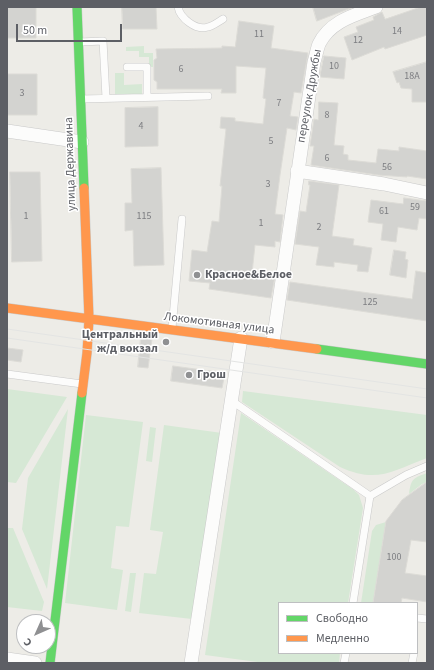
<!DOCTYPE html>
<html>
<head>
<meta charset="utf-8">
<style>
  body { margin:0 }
  #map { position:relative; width:434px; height:670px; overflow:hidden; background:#edece7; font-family:"Source Sans 3",sans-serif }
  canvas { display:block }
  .frame { position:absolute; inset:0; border:8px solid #5d5f65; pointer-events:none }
  .legend { position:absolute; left:278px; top:602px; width:140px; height:52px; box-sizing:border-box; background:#fff; border:1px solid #bebfc1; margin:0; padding:5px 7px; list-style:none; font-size:12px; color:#5d5f65 }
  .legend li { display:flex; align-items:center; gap:8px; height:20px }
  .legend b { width:20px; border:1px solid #bebfc1 }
  .north { position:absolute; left:16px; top:614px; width:40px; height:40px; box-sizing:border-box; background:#fff; border:1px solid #bebfc1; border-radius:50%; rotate:225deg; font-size:11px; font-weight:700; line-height:16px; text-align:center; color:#5d5f65 }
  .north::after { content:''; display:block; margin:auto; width:14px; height:18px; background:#8f9092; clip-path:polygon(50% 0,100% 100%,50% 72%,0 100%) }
  .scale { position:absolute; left:16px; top:24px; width:106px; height:18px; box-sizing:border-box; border:2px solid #5d5f65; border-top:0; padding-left:5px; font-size:12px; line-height:14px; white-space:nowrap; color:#5d5f65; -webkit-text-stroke:3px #fff; paint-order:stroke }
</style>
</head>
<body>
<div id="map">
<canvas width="434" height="670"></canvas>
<div class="frame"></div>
<ul class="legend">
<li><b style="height:5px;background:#63d668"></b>Свободно</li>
<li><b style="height:5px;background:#ff974d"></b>Медленно</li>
</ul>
<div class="north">С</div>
<div class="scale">50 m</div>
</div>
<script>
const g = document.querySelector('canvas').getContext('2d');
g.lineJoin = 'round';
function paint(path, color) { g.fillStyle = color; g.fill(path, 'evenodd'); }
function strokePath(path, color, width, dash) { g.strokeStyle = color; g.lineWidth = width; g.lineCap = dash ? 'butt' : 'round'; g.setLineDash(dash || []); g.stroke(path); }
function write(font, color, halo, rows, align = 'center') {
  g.font = font + ' "Source Sans 3",sans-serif'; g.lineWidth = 3; g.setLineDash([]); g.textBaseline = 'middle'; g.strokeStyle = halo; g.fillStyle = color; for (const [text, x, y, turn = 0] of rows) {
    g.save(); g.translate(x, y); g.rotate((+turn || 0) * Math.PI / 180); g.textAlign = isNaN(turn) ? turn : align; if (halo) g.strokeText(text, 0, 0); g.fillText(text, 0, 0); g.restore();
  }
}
paint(new Path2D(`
  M144 46V53H153V67H149V57H139V51H126V47Z
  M115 73H124V85L142 84V94L115 95Z
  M7 389 67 397 16 483 7 482Z
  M243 391 427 415V458C392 471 377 484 340 467L242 402Z
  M68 409 47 589 22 529 28 478Z
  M241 413 354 490 359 495 363 508 348 603H279V653H340L339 663H265L205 655Z
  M86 415 143 422 129 527 116 526 111 568 123 570 117 610 65 603Z
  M164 425 222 433 192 619 139 613 144 573 156 574 163 532 150 530Z
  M150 427 156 428 152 462 146 461Z
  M427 473V482L422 484 409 494C411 479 413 478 427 473Z
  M386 522 373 603H361L372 531 376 525Z
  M7 528H13L44 602 42 611 7 607Z
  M130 573H136L131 612 125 611Z`), '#d6e8d5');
const building = new Path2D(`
  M7 7H36V38H7Z
  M122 7H156L157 29H123Z
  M313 7H351V8L317 21Z
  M421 7H427V35L385 49 384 47 352 60 344 37 358 32 356 27 374 20 373 17 382 12 385 19Z
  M239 21 274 26 271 48 308 53 301 93 294 92 290 116 298 117 296 130 287 128 280 175 275 214 283 215 280 242 275 241V247L255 245 252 273 275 276 271 298 209 289 210 283 189 281 192 250 207 252 212 221 219 222 222 186H220L226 129 220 128 221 117 235 118V121L263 124 266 99 263 98 266 68 236 66V93H221L222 89H157V82L154 80V60L157 58 156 49 222 48V46L235 47Z
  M324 56 346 58 344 79 320 77Z
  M427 62V102H412V89L401 88 399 82 397 83 393 72Z
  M7 74H37V115H7Z
  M319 102 338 103 334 145 344 146 343 154 348 155V160L376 163 378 149 399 151V147L427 151V179L407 176V177L378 175 311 165 314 146H310L314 119 318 120Z
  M158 107V146L125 147V108Z
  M161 168 164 265 134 266 133 230 125 231V203H132L131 169Z
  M10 172H40L42 261 12 262Z
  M309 181 339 185 332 236 354 239 353 245 372 248 368 272 357 271 358 265 334 262V267L316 265 319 247 295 244 300 211 306 212 310 185H309Z
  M404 198 427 201V219L419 218 417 230 398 227 396 242 381 240 383 224 368 222 371 200 403 204Z
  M394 250 406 252 405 259 408 260 406 278 390 275Z
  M416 271 427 273V321L287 300 290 282 412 299Z
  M141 337 152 339 148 368 138 367Z
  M7 348 23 350 21 362 7 360Z
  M173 366 225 373 222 388 171 381Z
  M427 482V542L411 540 405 573 427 576V602L402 598 401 603H373L386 521 402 500Z`);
paint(building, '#d3d3d0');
strokePath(building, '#dcdbd6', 1);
const lane = new Path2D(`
  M178 7C180 18 196 31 208 27 213 26 218 22 223 19
  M80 42 103 41 106 98
  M127 67H147V97
  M81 99 208 96
  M172 328 182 219
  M7 374 82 384
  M232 401 370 496
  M370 496 406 475 427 466
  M353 603 370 496
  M417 618 427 619
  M344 663 346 653
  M412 663 414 653`);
const street = new Path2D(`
  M7 131 82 142
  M297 171 384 184 427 193
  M273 342 314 62C316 56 317 49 319 44 330 21 355 15 376 7
  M7 659 35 663
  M191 663 241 338`);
const fast = new Path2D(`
  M77 7 84 188
  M317 349 427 364
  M50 663 82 393`);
const slow = new Path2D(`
  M7 308 317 349
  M82 393 87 353 89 319 84 188`);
strokePath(lane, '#c9c9c9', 8);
strokePath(street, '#c9c9c9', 14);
strokePath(fast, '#cacac9', 10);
strokePath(slow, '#cacac9', 10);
strokePath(lane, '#fcfcfb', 7);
strokePath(street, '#fcfcfb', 13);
strokePath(fast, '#63d668', 9);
strokePath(slow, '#ff974d', 9);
strokePath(new Path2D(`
  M7 329 427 389
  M7 338 427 398`), '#e3e4e3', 1);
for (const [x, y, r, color] of [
  [197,275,4,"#8f9092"],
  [166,342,4,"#8f9092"],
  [189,375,4,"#8f9092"]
]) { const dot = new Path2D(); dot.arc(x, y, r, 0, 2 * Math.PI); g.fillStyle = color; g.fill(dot); strokePath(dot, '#fff', 1.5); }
write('10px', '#7c7d81', null, [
  ["14",397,32],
  ["11",259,35],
  ["12",358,41],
  ["10",334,67],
  ["6",181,70],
  ["18А",412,77],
  ["3",22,94],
  ["7",279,104],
  ["8",327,116],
  ["4",141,127],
  ["5",271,142],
  ["6",327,159],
  ["56",387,168],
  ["3",268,185],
  ["59",415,208],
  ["61",384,212],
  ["1",26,217],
  ["115",144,217],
  ["1",261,224],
  ["2",319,228],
  ["125",370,303],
  ["100",394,558]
]);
write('12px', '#5d5f65', '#fff', [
  ["переулок Дружбы",310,96,-80],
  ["улица Державина",71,164,-92],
  ["Локомотивная улица",219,324,7]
]);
write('bold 12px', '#5d5f65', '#fff', [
  ["Красное&Белое",205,275],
  ["Центральный",158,335,"right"],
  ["ж/д вокзал",158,349,"right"],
  ["Грош",197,375]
], 'left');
</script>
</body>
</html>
